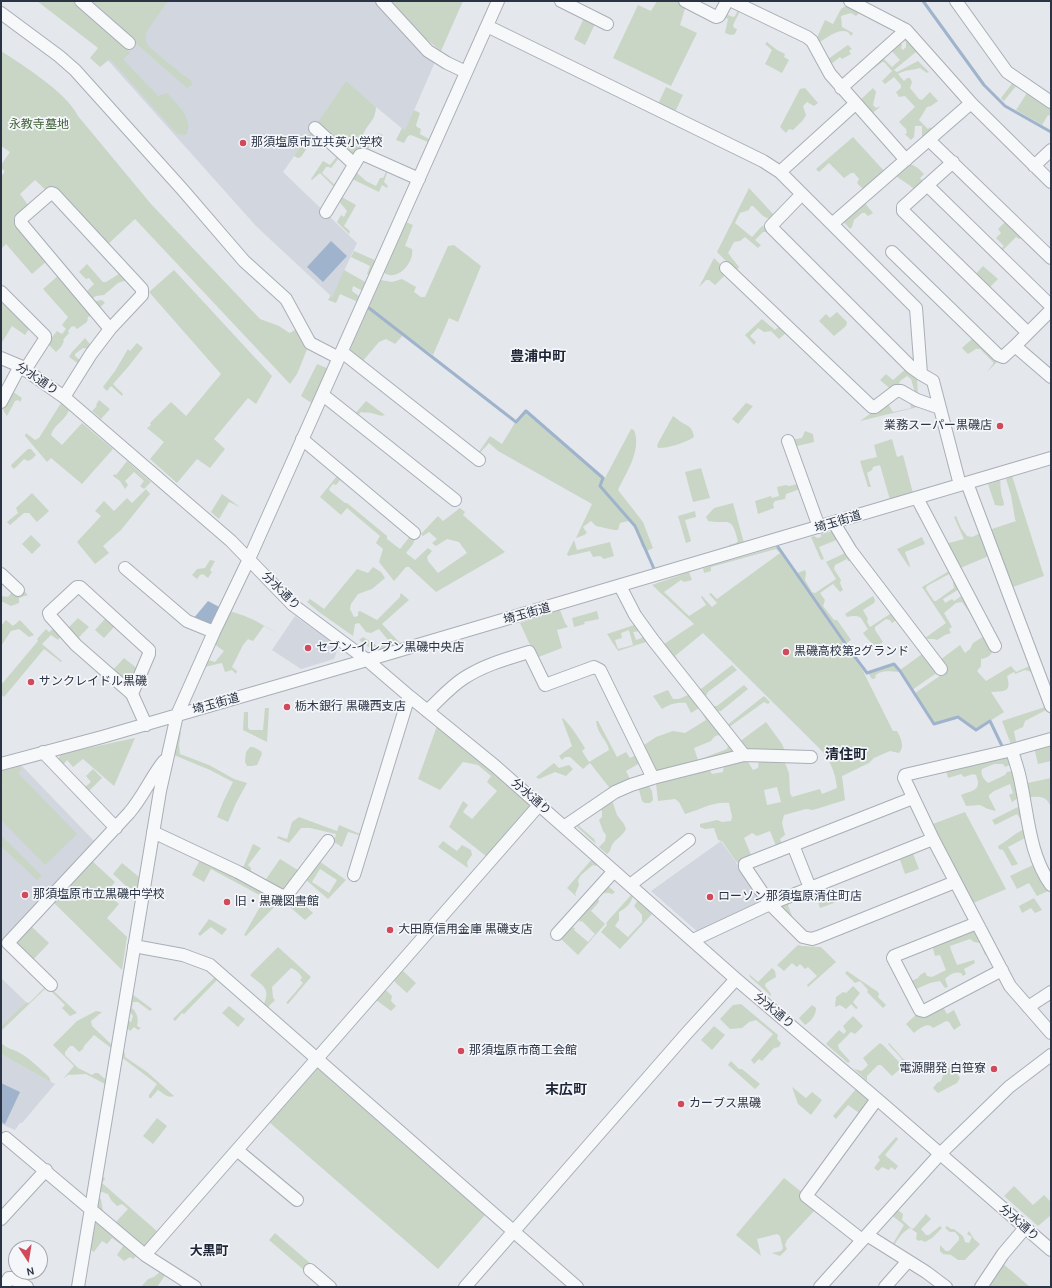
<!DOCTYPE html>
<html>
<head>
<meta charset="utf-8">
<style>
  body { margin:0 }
  #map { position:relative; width:1052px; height:1288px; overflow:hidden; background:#e4e7ec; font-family:Karla,sans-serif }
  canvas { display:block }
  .frame { position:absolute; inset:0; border:2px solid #2b3445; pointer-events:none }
  .north { position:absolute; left:8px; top:1240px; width:40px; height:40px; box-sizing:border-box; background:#f4f6f9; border:1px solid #a4a8b1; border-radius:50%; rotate:168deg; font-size:11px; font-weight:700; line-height:16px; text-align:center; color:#2b3445 }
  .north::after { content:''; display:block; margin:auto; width:14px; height:18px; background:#d1495b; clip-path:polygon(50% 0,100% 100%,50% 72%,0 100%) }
</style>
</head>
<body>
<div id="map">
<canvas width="1052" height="1288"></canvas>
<div class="frame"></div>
<div class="north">N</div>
</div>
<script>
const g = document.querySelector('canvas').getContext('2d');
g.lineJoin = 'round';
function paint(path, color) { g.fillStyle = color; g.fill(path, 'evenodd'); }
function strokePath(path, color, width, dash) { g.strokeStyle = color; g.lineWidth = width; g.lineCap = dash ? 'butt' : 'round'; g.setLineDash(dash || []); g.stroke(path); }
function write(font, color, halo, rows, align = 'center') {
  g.font = font + ' Karla,"Noto Sans JP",sans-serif'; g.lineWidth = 3.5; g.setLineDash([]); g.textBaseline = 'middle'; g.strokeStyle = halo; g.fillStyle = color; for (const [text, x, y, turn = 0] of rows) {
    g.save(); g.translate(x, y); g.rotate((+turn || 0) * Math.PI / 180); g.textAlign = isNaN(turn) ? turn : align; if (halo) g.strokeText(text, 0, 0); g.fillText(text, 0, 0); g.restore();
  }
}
paint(new Path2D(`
  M147 1H376L425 54 435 62 405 131 346 82 283 172 357 243 332 297 256 226 105 57Z
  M295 616 329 640 338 648 334 659 301 669 272 650Z
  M21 765 96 843 1 946V770Z
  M721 841 764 902 699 933 651 891Z
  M1 978 26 1002 1 1026Z
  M1 1054 55 1084 22 1123H20L15 1130 1 1124Z`), '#d2d6de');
paint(new Path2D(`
  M37 1H168C164 7 146 31 146 34 145 39 146 42 149 47L183 75 191 80 192 85 187 88 130 38 127 48 130 53 123 59 158 96 167 93C177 104 195 120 186 135L177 134 110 59 100 67 90 58 98 48Z
  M388 1H463L441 51 415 30Z
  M657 1H678L686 5 680 25 697 33 671 86 613 58 638 5 651 11Z
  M847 5 860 12 856 16 851 13 841 16 842 27 853 33 851 36 848 32C838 28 828 37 820 42V44L816 40 825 20 833 24 841 9Z
  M739 8 741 9 733 25 734 28 737 29 735 34 731 35 725 33 728 19 723 16 727 13 728 15 733 17 735 16Z
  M584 18 595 24 585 45 574 39Z
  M904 36 925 57 923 59 916 52 894 70 897 72 918 61 929 72 927 73 920 68C913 70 904 70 898 74L904 81 907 78H910L912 82 910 88 919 99 922 100 930 92 938 101 931 106 927 107 919 120 928 129 930 127 933 130 922 139V126H915L914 137 911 140 905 134 907 133 906 129 899 122 915 107 905 96 899 97 896 92 901 88V85L894 77 885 84 882 81 892 71 884 62H882L873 69 871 66 882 57 892 67 900 60 890 49 899 41 902 45 901 48 903 50 906 47V42L902 38Z
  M767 42 777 50 785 54 784 57 789 60 782 73 765 64 772 50 765 44Z
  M848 45 852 49 849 51 851 54 842 59 840 57 830 65 828 59Z
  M1 51C24 66 66 92 78 116L151 204 260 319 279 326 288 332 290 333 298 328 308 347 297 374 290 384 135 219 106 246 35 180 20 194 28 205 16 219 48 260 32 274 6 244 1 249V177L5 171 1 168V165L10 152 1 146Z
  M346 81 376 107C376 110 375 114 374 117 370 125 362 130 363 140L366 141 368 137 374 140 378 133 383 135 380 141 371 143 367 152 354 158 315 126Z
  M1014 81 1051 105V116L1048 115 1042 125 1016 110 1027 93 1016 86 1004 101 1001 98Z
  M666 87 683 95 675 112 658 104Z
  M805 88 818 103 814 106 807 102 803 106 806 115 803 120 793 130 789 129 786 133 780 127 800 89Z
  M873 88 876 92 873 105 876 108 881 106 870 115 858 102Z
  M414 110 420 113 416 125 417 127 421 129 420 134 429 139 428 142 411 135 408 136 404 143 396 140 402 128 405 130Z
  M312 130 321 141 316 139 307 148 301 157 298 158 294 156Z
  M853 137 886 173 865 191 857 183 859 179 854 173H851L844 178 829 163 819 172 816 169Z
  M338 155 349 166 339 158 331 168 329 167H326L322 173 337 187 336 189 320 173 312 180 311 179 323 161 330 165Z
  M909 163 918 168 924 174 920 178 923 182 914 189C908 183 900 180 894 174Z
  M387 170H388L384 182 388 186 387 188 382 185 379 192 350 178 353 172 357 173 366 181 376 186 380 178H383Z
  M749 188 775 216 771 220 763 216 753 206H751L749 210 740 213 735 223 752 237 762 226 765 227 769 230 767 232H763L755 240 761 245 758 248 745 237 740 241 734 242 728 253 739 267 736 271 717 252Z
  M340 196 356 205 344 226 350 231 349 234 337 222 341 215 344 217 347 211 338 200Z
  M863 201 873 213 868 216 865 213H862L854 220 852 227 850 229 842 220Z
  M1007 220 1024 237 1019 239 1016 237 1001 252 999 250 1004 246 996 238 1001 233 998 229Z
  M406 222 413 225 405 246 412 249C414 259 404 274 393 275 390 276 387 274 384 273Z
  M454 245 481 266 458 322 449 318 433 355 404 334 395 344 386 339 379 342 362 362 351 354 350 346 381 280 392 282 402 279 416 287 414 292 421 297H425L448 246Z
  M354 251 377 261 372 276 367 274 370 266 351 257Z
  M104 253 139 289 141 295 111 326 93 304 96 301 102 300 105 303 99 308 109 319 111 318 113 320 121 313 120 311 139 294 128 281H124L118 283 104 295 96 296 90 300 84 294 94 284 89 278 86 279 79 272 87 264 103 282H106L119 274 102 255Z
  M714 258 728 272 715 285 709 280H706L699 287Z
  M983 266 998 279 988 289 974 276Z
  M174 270 272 376 256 404 248 398 214 439 225 449 210 468 197 459 177 483 150 459 164 442 147 428 151 425 150 423 171 402 186 416 221 374 149 292Z
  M344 270 367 283 363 291 353 286 352 291 360 297 358 302 340 294 336 303 328 300 331 295 332 297Z
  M60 274 93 315 88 317 87 322 77 329 74 326 71 327 68 331 69 333 63 340 64 341 61 347 56 352 47 343 57 331 62 334 66 329 62 325 68 317 43 289Z
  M4 302 28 325 29 329 25 335 12 326 1 344V306Z
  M837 312 847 322 846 326 834 336 819 321 826 314 830 318Z
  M762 319 775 330 781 325 788 331 779 339 771 331 764 332 758 328 750 336 756 342 754 345 745 335Z
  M974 337 997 362 987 372 993 364V362L980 349H976L968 354 962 348Z
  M85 338 93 348 90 349 83 348 75 354V356L81 361 79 364 69 357 72 352Z
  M137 343 143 348 128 367 113 384 123 394 122 396 111 386 107 391 103 387 115 371 128 349 130 351Z
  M317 364 329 369 313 404 301 396Z
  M907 368 917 378 918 396H916L911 379 907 376 900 381 899 385 902 390 893 391 880 380 886 374 893 380Z
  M12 391 22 398 20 402 18 400 15 401 7 416 3 410Z
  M99 400 110 409 101 419 92 411 97 406 96 405Z
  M366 401 385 415C379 417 377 414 371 413 367 412 365 413 361 412L356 417 354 415Z
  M910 401 922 406 860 421 887 402 893 412 911 408Z
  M61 403 69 410C66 420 54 424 51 435L62 445 82 423 113 449 82 484 51 458 47 462 25 436 26 433 35 440 39 438Z
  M746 403 753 406 738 424 732 419Z
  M525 409 605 478 631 429 634 430C642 450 626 473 618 490L643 522 653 548 647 551 645 547H642C639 538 636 525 628 521L620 523 618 530H614L596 526 591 521 583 527 587 533 584 535 576 538 592 504 498 451 489 443 479 454 478 453 490 436 502 444 516 421Z
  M673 416C676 418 678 420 681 422 689 427 692 426 694 437 685 443 669 448 658 448L657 445Z
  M805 431 813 434 814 442 793 447 791 440 802 438Z
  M892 439 897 457 903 455 913 493 890 500 880 465 873 467 872 470 867 473 871 487H868L860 461 877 457 874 445Z
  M28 449H31L36 455 32 459 28 461 24 459 14 469 11 466 12 464Z
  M127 461 151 482 144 489 140 486 144 481 134 472 125 481 128 485 125 489 120 481 113 476 114 474 116 475Z
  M701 468 710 498 693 502 685 472Z
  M337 476 341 479 336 485 333 484 329 489 330 491 345 503H347L387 536V539L400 549 411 535 415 539 413 544 406 553 415 560 428 548 432 551 427 557 428 561 438 573 467 553 459 542 447 539 436 546 432 543 437 539 429 532 423 536 421 534 438 516 443 521 460 508 465 512 463 515 505 552 436 592 409 567H406L394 581 379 562 383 549 376 543 380 536 347 508 341 515 320 497Z
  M1012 476 1044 576 1010 588 989 530 1016 521 1015 519 1011 495 1006 479Z
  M1000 480C1001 484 1000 487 1001 491 1001 496 1004 500 1004 505L1001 506 995 505 988 484Z
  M798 484 800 489 786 494 785 499 775 501 773 504 774 508 758 514 755 501 771 496 772 498 779 496 777 487 786 485 789 486Z
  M146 489 150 494 121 530 103 546 109 553 95 564 77 542 101 516 95 511 104 501 114 511 127 498 132 503Z
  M32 493 49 511 37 522 29 513H24L10 525 7 522 18 513 16 508Z
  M222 494 240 507 229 502 219 519 211 512Z
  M733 503 744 543 729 547V545L736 543 738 541C731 514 729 525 708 521L706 517 714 508Z
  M695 511 696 517 685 520 691 541 686 543 678 516Z
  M956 516 961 528 967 536 972 537 983 532 991 555 958 569 945 544 964 539 954 517Z
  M833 531 838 534 859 566H857L851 561H848L847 559 835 565 834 569 841 580 840 583 843 590 840 592 833 584 820 593 825 600 823 606 834 620H837L851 640 845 644 830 624 863 671 893 731H897C901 738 905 747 899 753L890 751 874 758 869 763 842 776 845 800 813 810 806 809 784 815 782 823 785 835 780 839 783 846 743 863 741 866 735 860 722 841 718 840 714 828 705 829 700 827V824L717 820 722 822 731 821 732 817 729 803C714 801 699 810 685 814L679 802 675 799 658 801 655 775 641 747 656 737 673 731 685 733 706 720 701 711 703 710 736 751V754L701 763 708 768 712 774 723 772 724 764 740 760H747L753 770 758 768 759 760H784L789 773 790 793 792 797 820 789 822 794 837 788C835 771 830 759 818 747L703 633 675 656 677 658 673 660 661 646 694 624 652 585 689 572 692 580 684 582 681 580 664 592 689 616 706 605 701 597 702 596 712 607 717 603 709 594 711 593 717 599 780 553 776 549 711 567V571L704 573 703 568 779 546 787 558 785 559 795 574 805 570 806 573 805 580 812 592 815 593 836 579 826 562 845 553 839 539 819 547 824 559 821 560 811 537 814 536 817 538 821 537V534ZM718 735 723 738 728 746 727 749 698 760 694 748 711 741 714 737ZM777 787 781 802 767 805 764 790ZM770 831 776 846 752 857 744 838 752 833 757 836Z
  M31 535 41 545 32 554 22 544Z
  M922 537 925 544 905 552 910 566 909 567 897 549Z
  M574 540 577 550 610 542 614 556 604 559 600 556 593 557 590 551 568 556 567 554Z
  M210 560 215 561 210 570 212 572 208 578 203 574 200 575 197 579 192 575 197 569 205 568Z
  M373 567 381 572 385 578 372 589 358 594 351 604 350 609 354 617 358 616V612L360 611 377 620 400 597V595L401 593 409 600 382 624 400 643 377 651 373 650 359 640 363 637 379 647 388 640 379 629 371 633 366 632 359 623 355 624 353 636 319 612 307 602 310 599 324 609 357 569 368 573Z
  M949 571 951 573 927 586 926 589 934 601H936L954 588 953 582H957L961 588 943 599 945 603 952 599 954 601 963 595 974 615 972 616 962 602 956 603 944 613 952 627 949 629 951 633 945 635 937 640C933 638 929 640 925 638L946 623 922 587Z
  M23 590 28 595 19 598V603L11 606 1 601V596L8 597 12 592Z
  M873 596 875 600 874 603 863 610 868 619 867 622 870 627 893 612 898 619 892 623 890 620 886 619 875 627V630L883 642 875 647C871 642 867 639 863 633L868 629C860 617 862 614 847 617L845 614Z
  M560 610 565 623 568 627 557 630 562 648 536 658 520 623Z
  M229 611C248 616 259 622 276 633L264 626 253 641 248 639 243 645 232 667 237 671 236 674 232 670 225 672 222 663 204 667 208 660 215 662 224 651 214 644Z
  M597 611 599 619 584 622 585 624 574 627 572 618Z
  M78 618 89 627 79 637 80 640 79 642 68 628Z
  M105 619 114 627 104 638 95 630Z
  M6 620 13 626 20 620 34 635 29 637 19 629 11 631 1 646V626Z
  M637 624 640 631 633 632 636 640 642 638V635L649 641 618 651 607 634ZM629 630 633 645 618 649 615 640 622 638 621 633Z
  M46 629 49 632 53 629 60 637 58 640 51 635 42 644 62 661 61 662 44 649 4 697 1 694V685L38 641 37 639Z
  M984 636 994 649C991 655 988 658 981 659V666L977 671 986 681 1011 666 1016 672 1032 665 1034 671 1032 672 1025 670 1015 674 1014 672 1007 676C1012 693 1004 691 991 692L1004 712 976 730 958 717 934 724 915 693 947 671 940 660 960 645 965 653 970 649 973 643Z
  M925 652 938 672 912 690 900 672C891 672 882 669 875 676L876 678 872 679 868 673 894 664 900 670Z
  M124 658 139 670 133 683 127 684 112 671Z
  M732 665 737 670 708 692 706 696 713 706H717L744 685 748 689 721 711 713 712 697 692Z
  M668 690 673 699H679L690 694 699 708 691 713 686 703C676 702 670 704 662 709L653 696Z
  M764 696 770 702 768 704 764 702 728 728 726 726Z
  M1048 706 1051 712 1046 710 1025 721 1023 727 1014 731 1017 746 1012 747 1002 721Z
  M265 708H269L267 742 243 730 244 712H248V728L250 730H263Z
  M563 718C572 727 578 737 585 748L582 751 589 762 609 750C608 741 597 734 596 721H598L617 757 626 752 630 758 636 755 640 763 626 771 631 781 612 791 590 763 583 769 570 757H565L562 760 559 756 572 746 562 719Z
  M766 722 782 744 785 751 747 752 739 742Z
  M437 726 475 755 532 804 486 856 449 827 463 801 468 805 463 812 472 819 497 791 487 782 491 776 478 765 463 762 440 790 418 779Z
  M179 731 181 732 179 745 180 754 209 765 234 779 247 783 236 803 228 822 217 817 224 800 233 782 210 770 174 755Z
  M135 738 114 786 83 759 73 767 67 760 62 766 58 762 60 754Z
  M1051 743V761L1038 764 1034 747Z
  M250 747H253L261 751 262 754 257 765 252 766H247L245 762 246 752Z
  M1008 753 1012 764 1005 767 1003 764H994L982 769C980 775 984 779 988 783L1005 775 1007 772 1013 771 1018 798 1012 802 1009 795 1013 793 1010 784 994 791 989 795V797L996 811 988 809 980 805 966 806 961 795C974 790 982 790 976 775L973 774 964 777 961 774 948 778 946 770Z
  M554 763 559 768 569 765 573 769 566 776 555 772 539 779 536 777Z
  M19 766 22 769 18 773 77 834 45 865 1 820V788L9 780 1 787V771Z
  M93 769 102 778 89 791 85 787 91 782 86 776Z
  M1051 778V808C1047 794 1038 797 1027 797L1023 784Z
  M646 785 649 786 652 791 653 800 650 803H645L642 801 639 790 640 787Z
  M612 800 617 815 624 824 626 829C623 836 615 839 612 845 610 849 611 851 607 854L599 847 605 841 606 835 603 831 599 820 602 817V811L601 810 581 823 579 826 594 839 596 844 574 824Z
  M1018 807 1020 808 1027 837 1008 847 1018 864 1012 866 1003 850 999 849 998 846C1007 841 1014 834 1024 829L1021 820 1017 814 995 825 992 820Z
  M965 812 1006 889 971 904 930 825Z
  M299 817 337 831 339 825 360 834 359 835 348 832 342 847 334 842 336 834 310 828H301L289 843 277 838 278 836 287 839 292 822Z
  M1 835 42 876 37 880 1 846Z
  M443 841 457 851 462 845 471 850 472 855 467 862 468 868 438 847Z
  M253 844 261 848 248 865 251 868V875L242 870Z
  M912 851 919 869 905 874 899 857Z
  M201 858 281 900 246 936 244 935 265 898 211 869 204 882 192 875Z
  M280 859 301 872 286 892 264 882Z
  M592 859 598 864 596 866 593 865 581 875 578 880 579 885 575 894 577 897 567 888Z
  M91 860 115 882 106 893 119 904 107 918 127 937 122 970 52 901Z
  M319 861 346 880 328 899 305 879ZM320 869 337 880 329 893 312 882Z
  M122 863 139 877 136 895 113 874Z
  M1035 864H1036L1048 891 1037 896 1029 883 1017 889 1010 876Z
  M607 885 615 892 612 894C605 891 597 894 599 902L591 911 605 924 578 955 561 939 571 927 575 928 574 930 588 942 595 934 582 921 580 922 579 918Z
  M827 885 834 903 820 908 817 899C806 898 797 898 788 905L793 919 791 920 779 906Z
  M293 894 313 913 305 920 291 908 289 898Z
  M631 895 633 896C631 904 626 908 619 912V920L615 926 628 937 642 922V915L634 906 638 900 652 914 620 949 601 932 607 925 606 923Z
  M1034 898 1042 910 1035 913 1031 908 1022 913 1019 906Z
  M209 919 227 929 222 935 211 927 200 936 198 934Z
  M30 925 49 943 31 962 12 944Z
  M973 928 989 953 985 955 980 943 974 942 970 939 950 946 951 950 957 965 974 960 975 963 964 969 966 974 963 976 961 973C955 971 949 975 945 979L948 987 945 988 940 981 930 983 914 990 909 982 918 978 920 975 925 972 927 976 932 977 946 970 940 955 935 956 932 945Z
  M798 945 802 946 821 947 836 962 808 987 807 985 817 976 808 967 805 969 800 964 797 967 792 963 784 971 777 965Z
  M278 947 311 977 288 1004 286 1003 303 983 300 980 302 978C301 974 295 969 291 968L272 987 273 998 275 1000 268 1007 264 1004C271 987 262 986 250 975Z
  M772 968 775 971 776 977 766 983 765 986 771 994V996L750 977 749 974 758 982Z
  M403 971 416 983 407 993 396 983 394 980Z
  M847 971 878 992 879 994 878 997 886 1005 883 1008 867 992 868 990 860 981 855 983 845 973Z
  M37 975 77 1013 70 1016 62 1008 65 1005 47 987 1 1031V1026L26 1002 29 1003 45 987Z
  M215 977 218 979 184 1014 182 1013 175 1021 173 1019Z
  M853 986 860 993 853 1002 858 1008 856 1009 851 1004 846 1009 840 1005 835 1007 836 997 843 992 846 993Z
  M383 991H387L392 996 391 1001 396 1006 391 1011 376 1000Z
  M132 994 152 1009 150 1011 138 1002H133L132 1008C137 1013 139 1019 137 1026L141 1028 138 1030 134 1027 130 1031 127 1028 128 1021 131 1022 133 1016 129 1011Z
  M741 1004 778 1035 777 1039 781 1043 779 1047 774 1048 762 1061 759 1059 754 1064 751 1060 773 1034 756 1020 749 1022 742 1028 730 1029 720 1019 733 1005Z
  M812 1005 816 1008C816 1016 811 1021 805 1025L799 1018Z
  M942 1005 947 1014 954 1010 961 1025 954 1030 949 1022 946 1021 933 1028C928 1021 919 1029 914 1033L906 1024 919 1012Z
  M229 1006 245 1019 238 1027 222 1013Z
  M96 1011 102 1012 91 1021 92 1026 111 1044V1048L94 1035 84 1046 83 1049 79 1052 73 1046H70L65 1052V1055L78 1068 92 1075 95 1073H98L105 1079V1084L86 1074 68 1075 63 1079 74 1066 53 1045 77 1021Z
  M853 1016 863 1026 855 1034 851 1032 838 1045 839 1049 850 1061 848 1063 826 1044 839 1030 844 1034 846 1031 843 1026Z
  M714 1026 725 1035 712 1050 701 1040Z
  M1 1043C9 1050 11 1048 18 1052 30 1058 39 1068 49 1077L51 1082 1 1054Z
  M880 1043 883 1045 899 1062 902 1059 888 1044 889 1043 907 1063 892 1076 881 1065H878L867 1076V1081L854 1069 862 1071 868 1065 863 1058Z
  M122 1049 125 1053V1057L147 1072 174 1096C168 1099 163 1093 158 1090L151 1098H149V1095L157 1084 120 1056Z
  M731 1061 739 1069H742L760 1084 755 1089 728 1065Z
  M950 1067 955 1070 960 1078 957 1083 938 1093 933 1088 937 1083 941 1081 945 1070Z
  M317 1068 485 1215 438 1269 269 1122Z
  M792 1087 806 1098 812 1092 822 1100 811 1115 798 1104Z
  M856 1089 870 1101 862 1115 848 1105 836 1119 833 1116Z
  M157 1118 167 1126 153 1144 143 1136Z
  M896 1137 898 1139 885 1155 898 1166 895 1170 891 1167 889 1170 882 1167 878 1171 874 1168 880 1160 878 1157Z
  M101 1174 105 1179 102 1183 158 1232 143 1249 96 1208 98 1197 101 1199 103 1212 116 1222 128 1209 122 1204 117 1206 111 1200 108 1194 99 1191Z
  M784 1178 803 1193 816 1209 787 1240 785 1245 787 1249 780 1256 772 1253 781 1251 783 1248 780 1236 777 1234 757 1239 761 1256 736 1235Z
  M1014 1186 1033 1205 1044 1195 1051 1202V1215L1038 1226 1004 1196Z
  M898 1210 903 1214 902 1220 912 1229 914 1228 926 1214 931 1219 921 1229 926 1235H929L940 1226 942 1228 932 1238 925 1242 921 1240 919 1241 916 1239 917 1233 910 1228C902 1232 898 1239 893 1247H891L904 1225 890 1214Z
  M98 1221 137 1255 133 1259 130 1257 124 1261 117 1255 123 1246 112 1238 107 1244 102 1241 94 1252 89 1249 94 1222Z
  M947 1226 951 1229H954L963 1236 965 1242 969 1243 972 1237 967 1234 969 1231 974 1239 980 1244C975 1250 970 1254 965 1260H958L951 1255 943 1254 940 1251V1245L946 1251H949L959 1240V1237L955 1232H950L945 1228Z
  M275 1233 310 1263 304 1270 269 1240Z
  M1001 1262 1030 1287H985Z
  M161 1271 166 1274 157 1287H141L148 1279 154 1277Z`), '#c9d6c5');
paint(new Path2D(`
  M331 241 347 256 323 282 307 267Z
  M208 601 221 608 214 622 210 625 193 619Z
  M1 1083 20 1092 5 1124 1 1122Z`), '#9fb4cc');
strokePath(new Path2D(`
  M923 1 984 85 1005 106 1051 132
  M369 308 516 422 526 411 603 478 600 486 635 526 655 571
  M778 547 849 649 867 673 894 664 900 671 934 724 958 717 976 730 990 721 1003 748`), '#9fb4cc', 3);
const minor = new Path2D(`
  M81 1 129 43
  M382 1 428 51 447 63 466 72
  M561 1 607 24
  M685 1 716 17 719 16 727 1
  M732 1 807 37 812 41 830 74 906 160
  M850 1 906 30 971 103 1051 182
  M956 1 1007 72 1051 102
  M1 13 59 56 75 70 182 189 244 261 286 299 310 343 339 358
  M487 26 763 161 780 172 916 308 921 374 933 381 934 385 960 485
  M841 88 906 30
  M315 128 354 164
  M929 140 1051 258
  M953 162 903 207V211L1028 333
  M1034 166 1051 150
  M780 172 855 104
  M927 185 1051 306
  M802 194 771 226 772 228 911 367 921 374
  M326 212 360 155H365L419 179
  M832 224 971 103
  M892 252 998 355 1003 357 1015 346
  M726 268 872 407H875L896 391H901L917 400 940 408
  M1 292 45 336V339L25 370
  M1051 310 1015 346 1051 377
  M342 352 479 460
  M1 358 20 366 64 397 231 541 293 605 367 660 409 696 495 766 736 979 877 1099 1051 1250
  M323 395 455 500
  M64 397 91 354 110 329 142 295V289L54 194 51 193 21 219V223L110 329
  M1 402 20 366
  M302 439 414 533
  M788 441 819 527
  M967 483 1051 706
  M917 498 995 646
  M834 523 851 551 941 669
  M125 568 187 621 214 632
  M1 574 18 590
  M132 694 76 645 50 616 49 613 77 587H80L149 650V654L132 694 146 725
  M427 711C439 700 450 687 464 678 484 665 506 659 529 652L545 685 594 667 600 670 653 778
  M1051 739 1012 750 909 774 905 775 904 778 933 839 1010 986 1051 1033
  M1012 750C1014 758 1017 766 1019 774 1028 811 1028 853 1051 885
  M43 752 116 828
  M744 755 811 757
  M1 764 102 737 367 660 1051 458
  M913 798 745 864V867L770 904 803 937 812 939 818 937 955 882
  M565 826 615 792 631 785 653 778 744 755 653 640 635 615 620 586
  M153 832 238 872 282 896 287 895 328 841
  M793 845 810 888
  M354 875 409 696
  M630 885 689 840
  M977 923 894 956 893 958 920 1010 924 1011 1002 970
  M557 934 614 871
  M693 940 770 904 933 839
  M134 946 183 955 210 965 577 1287
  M51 985 8 943 129 813C143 797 151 777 164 761
  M1028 1007 1051 992
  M6 1138 145 1255 195 1287
  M237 1150 297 1200
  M1 1219 46 1170
  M867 1235 926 1272 946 1287
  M862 1240 806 1196 877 1099
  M145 1255 540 804
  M310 1270 330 1287
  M4 1287 9 1278H12L27 1287
  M78 1287 160 791 177 715 214 632 249 559 498 1
  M465 1287 686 1034 736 979
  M820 1287 940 1154 1009 1087 1051 1055
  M885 1287 908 1261
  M981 1287 1003 1254 1025 1228`);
strokePath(minor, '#a9aeb7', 14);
strokePath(minor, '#f7f8fa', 12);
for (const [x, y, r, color] of [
  [243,143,4,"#d1495b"],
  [1000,426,4,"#d1495b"],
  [308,648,4,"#d1495b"],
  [786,652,4,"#d1495b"],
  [31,682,4,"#d1495b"],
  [287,707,4,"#d1495b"],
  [25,895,4,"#d1495b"],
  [710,897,4,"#d1495b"],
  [227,902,4,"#d1495b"],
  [390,930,4,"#d1495b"],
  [461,1051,4,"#d1495b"],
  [994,1069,4,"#d1495b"],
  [681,1104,4,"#d1495b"]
]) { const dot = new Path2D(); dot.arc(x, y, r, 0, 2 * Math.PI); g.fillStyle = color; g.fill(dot); strokePath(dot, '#f4f6f9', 1.5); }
write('12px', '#3f6138', '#f4f6f9', [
  ["永教寺墓地",39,125]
]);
write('12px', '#2b3445', '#f4f6f9', [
  ["那須塩原市立共英小学校",251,143],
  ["業務スーパー黒磯店",992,426,"right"],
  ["セブン-イレブン黒磯中央店",316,648],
  ["黒磯高校第2グランド",794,652],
  ["サンクレイドル黒磯",39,682],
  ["栃木銀行 黒磯西支店",295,707],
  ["那須塩原市立黒磯中学校",33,895],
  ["ローソン那須塩原清住町店",718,897],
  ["旧・黒磯図書館",235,902],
  ["大田原信用金庫 黒磯支店",398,930],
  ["那須塩原市商工会館",469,1051],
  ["電源開発 白笹寮",986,1069,"right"],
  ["カーブス黒磯",689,1104]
], 'left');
write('12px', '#2b3445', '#f4f6f9', [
  ["分水通り",37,379,34],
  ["埼玉街道",838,522,-17],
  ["分水通り",281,591,45],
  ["埼玉街道",527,614,-16],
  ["埼玉街道",216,704,-16],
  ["分水通り",531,797,41],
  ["分水通り",774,1011,40],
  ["分水通り",1019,1223,41]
]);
write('bold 13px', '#1d2536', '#f4f6f9', [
  ["大黒町",209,1251]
]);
write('bold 14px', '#1d2536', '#f4f6f9', [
  ["豊浦中町",538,357],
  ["清住町",846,755],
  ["末広町",566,1090]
]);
</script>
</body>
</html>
